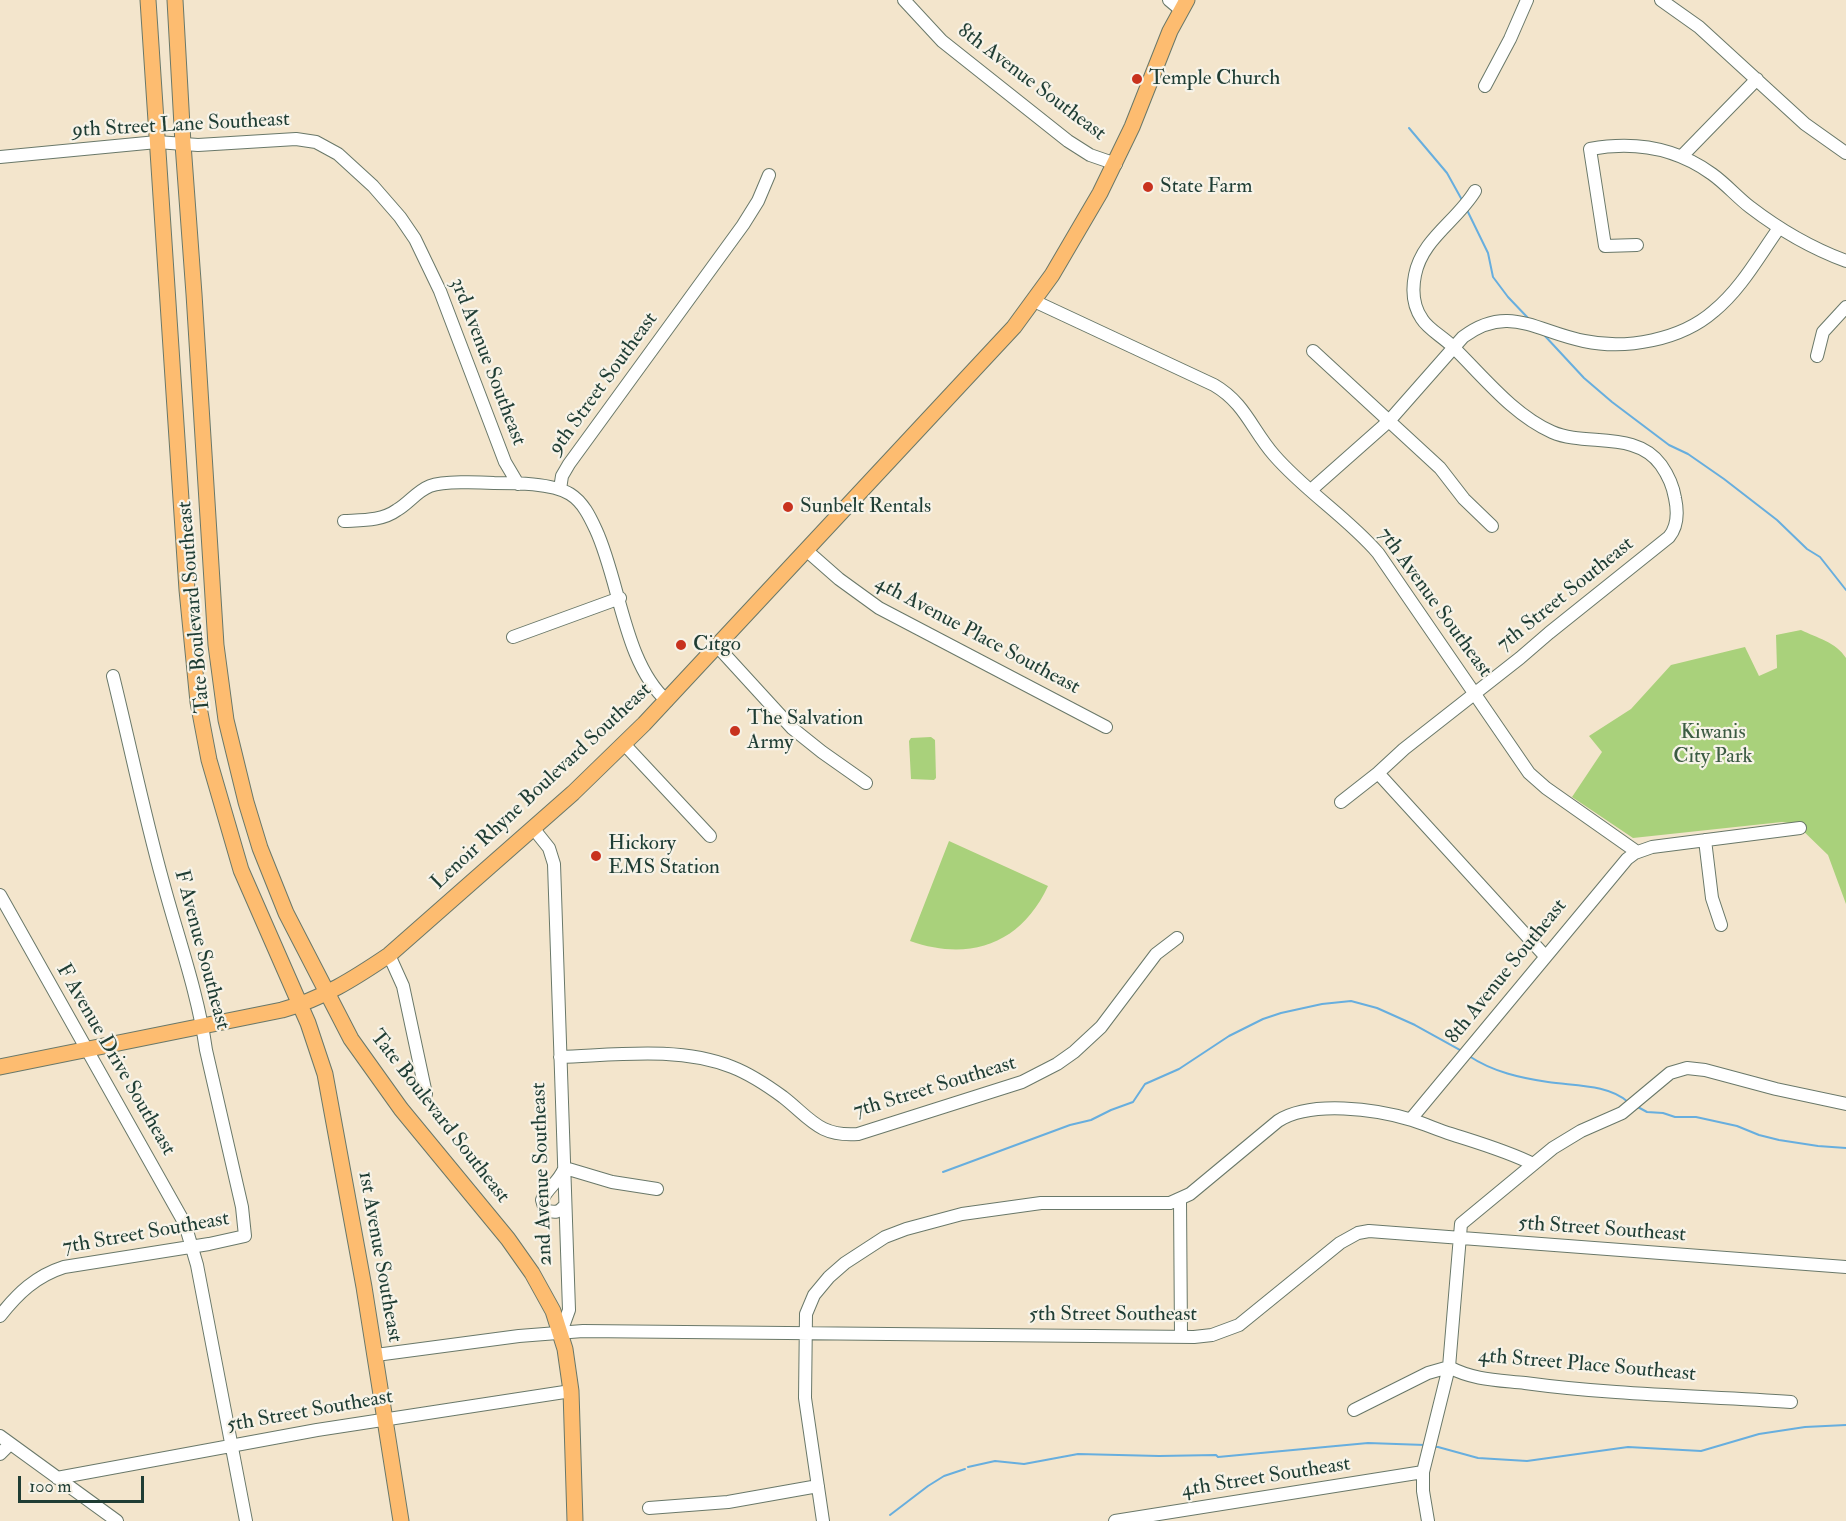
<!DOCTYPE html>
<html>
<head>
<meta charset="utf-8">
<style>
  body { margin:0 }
  #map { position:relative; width:1846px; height:1521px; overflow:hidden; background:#f3e5cc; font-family:"IM FELL Double Pica",serif }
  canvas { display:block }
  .scale { position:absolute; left:18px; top:1476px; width:126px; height:27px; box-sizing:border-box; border:3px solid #1f3d34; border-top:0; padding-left:8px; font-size:18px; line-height:21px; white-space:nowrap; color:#1f3d34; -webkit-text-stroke:4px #f7f3e8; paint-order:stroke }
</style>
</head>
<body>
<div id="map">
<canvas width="1846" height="1521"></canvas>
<div class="scale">100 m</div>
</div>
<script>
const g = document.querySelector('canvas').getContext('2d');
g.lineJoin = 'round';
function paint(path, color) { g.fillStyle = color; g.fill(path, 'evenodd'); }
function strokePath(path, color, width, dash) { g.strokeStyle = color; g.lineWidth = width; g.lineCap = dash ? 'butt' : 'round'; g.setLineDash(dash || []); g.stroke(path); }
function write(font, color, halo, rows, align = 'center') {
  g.font = font + ' "IM FELL Double Pica",serif'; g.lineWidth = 4.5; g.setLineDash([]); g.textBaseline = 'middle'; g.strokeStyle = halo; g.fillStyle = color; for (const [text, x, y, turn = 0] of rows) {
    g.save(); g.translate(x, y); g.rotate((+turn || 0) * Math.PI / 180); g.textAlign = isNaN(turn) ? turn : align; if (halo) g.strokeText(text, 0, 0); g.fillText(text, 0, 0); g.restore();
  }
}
paint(new Path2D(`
  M1801 630C1817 638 1836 642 1846 658V904L1828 855 1796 824 1782 822 1633 838 1572 797 1602 752 1589 736 1631 709 1671 665 1745 647 1759 676 1777 668 1776 635Z
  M931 737 935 740 936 778 934 780 911 779 909 741 911 738Z
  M949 841 1048 886C1021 944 970 962 910 941Z`), '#a9d17b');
strokePath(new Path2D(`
  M1409 128 1447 173 1462 200
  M1467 210 1488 253 1493 277 1508 297 1528 318
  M1545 336 1584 378 1612 402 1669 445 1688 454 1724 479 1777 520 1807 549 1820 557 1846 590
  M1469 1056C1493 1072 1521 1078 1548 1082 1574 1086 1608 1084 1628 1102
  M1636 1106 1647 1112 1663 1113 1675 1117H1696L1737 1126 1759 1135 1779 1140 1818 1146 1846 1148
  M943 1172 1070 1125 1091 1120 1111 1110 1133 1102 1145 1084 1179 1069 1229 1036 1263 1019 1281 1013 1322 1004 1351 1001 1377 1008 1415 1025 1462 1051
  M1433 1447H1438L1478 1458 1527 1461 1628 1447 1701 1451 1759 1434 1805 1427 1846 1425
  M968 1467 995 1461 1024 1464 1078 1454 1159 1456 1216 1455 1218 1457 1368 1443 1425 1445
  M890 1515 928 1486 944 1476 965 1469`), '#67aede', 2);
const minor = new Path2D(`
  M904 0 942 41 1068 141 1090 155 1116 164
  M1169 0 1181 10
  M1661 0 1699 27 1805 124 1846 153
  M1485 86 1510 39 1527 0
  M1682 156 1757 79
  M0 157 157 142 198 145 296 139 316 142 338 154 373 186 400 217 415 239 440 291 505 462 518 484
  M1637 245 1605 246 1590 149C1634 141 1676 148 1712 174 1726 184 1737 197 1750 207 1780 230 1811 248 1846 261
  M1034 301 1214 385C1245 403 1252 430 1274 455 1305 491 1347 517 1378 553L1529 773 1546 788 1637 852
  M1313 351 1440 468 1464 499 1492 526
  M1817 356 1823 332 1846 307
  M560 489 562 476 569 464 743 225 758 201 769 175
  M1311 490 1389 421 1463 337C1508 303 1537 332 1584 341 1626 350 1681 340 1714 311 1741 289 1759 256 1779 228
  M344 521C362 520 382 521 397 510 409 503 417 491 430 486 443 481 478 482 494 483 515 483 552 483 570 494 583 502 590 517 596 530 620 582 624 663 667 701
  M806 550 839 579 879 608 1106 727
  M513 637 620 598
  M717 646 792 728 822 752 866 783
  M624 744 710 836
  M1378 773 1545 956
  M1341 802 1378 773 1404 749 1520 658 1549 633 1669 537C1678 526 1678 512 1675 498 1673 486 1668 475 1661 465 1636 430 1586 447 1552 432 1512 414 1483 376 1452 346 1443 337 1428 329 1422 319 1413 306 1412 290 1415 275 1422 239 1457 221 1475 191
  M533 828 549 848 554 864 569 1310 561 1332
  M1705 840 1712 898 1721 925
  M0 895 185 1224 197 1265 246 1521
  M389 955 403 986 426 1094
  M560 1057C616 1055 679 1046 732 1067 750 1074 768 1086 783 1097 810 1118 819 1137 858 1134L1022 1082 1057 1064 1074 1052 1101 1027 1156 954 1177 938
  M1411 1119 1627 859 1635 853 1652 847 1800 828
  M565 1168 612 1182 657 1189
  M564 1169C558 1183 548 1187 542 1200L545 1210C555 1213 559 1213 565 1205
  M1180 1200 1181 1336
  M0 1316C18 1293 36 1276 64 1267L209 1244 245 1236 242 1207 206 1050C198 993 178 938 163 882 144 814 130 745 113 676
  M376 1355 519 1336 583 1331 1194 1337 1212 1335 1239 1325 1340 1243 1358 1233 1369 1231 1846 1267
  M1354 1410 1428 1373 1449 1367C1473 1380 1498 1380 1525 1383 1613 1395 1703 1396 1791 1402
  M0 1436 117 1521
  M0 1454 10 1444
  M57 1478 317 1430 571 1391
  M649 1508 728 1502 818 1486
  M823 1521 805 1398 806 1314 814 1295 829 1277 845 1263 885 1237 906 1229 962 1214 1041 1203H1170L1190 1194 1278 1121C1311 1100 1376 1109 1412 1120 1425 1124 1438 1130 1451 1134 1479 1143 1507 1151 1533 1164
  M1115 1521 1423 1472
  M1428 1521 1423 1491V1472L1449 1367 1461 1224 1553 1148 1581 1131 1622 1113 1670 1073 1687 1068 1705 1070 1776 1089 1846 1104`);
const major = new Path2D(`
  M148 0 187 590 198 702 209 760 241 870 308 1023 325 1074 364 1287 401 1521
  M175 0 183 144 194 294 216 645 226 720 246 802 260 848 286 913 351 1039 401 1109 508 1239 532 1273 553 1311 565 1349 571 1391 575 1521
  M0 1067 282 1010C322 999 355 978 389 955L573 793 644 724 1014 327 1052 275 1100 193 1132 127 1170 31 1187 0`);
strokePath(minor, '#697869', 14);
strokePath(major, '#697869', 17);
strokePath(minor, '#fff', 12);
strokePath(major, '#fdbc70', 15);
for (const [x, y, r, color] of [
  [1137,79,6,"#c8321e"],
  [1148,187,6,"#c8321e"],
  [788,507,6,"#c8321e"],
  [681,645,6,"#c8321e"],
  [735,731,6,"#c8321e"],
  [596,856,6,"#c8321e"]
]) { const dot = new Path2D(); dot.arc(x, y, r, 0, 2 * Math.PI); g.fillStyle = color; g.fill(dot); strokePath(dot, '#f7f3e8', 2); }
write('21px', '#1f3d34', '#f7f3e8', [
  ["Temple Church",1149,79],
  ["State Farm",1160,187],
  ["Sunbelt Rentals",800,507],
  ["Citgo",693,645],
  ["The Salvation",747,719],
  ["Army",747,743],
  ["Hickory",608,844],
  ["EMS Station",608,868]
], 'left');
write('21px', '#1f3d34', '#f7f3e8', [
  ["8th Avenue Southeast",1031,83,37],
  ["9th Street Lane Southeast",181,126,-3],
  ["3rd Avenue Southeast",487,362,69],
  ["9th Street Southeast",604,384,-54],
  ["7th Street Southeast",1566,595,-39],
  ["7th Avenue Southeast",1434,603,54],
  ["Tate Boulevard Southeast",195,607,-95],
  ["4th Avenue Place Southeast",977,636,28],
  ["Lenoir Rhyne Boulevard Southeast",542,787,-43],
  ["F Avenue Southeast",201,950,75],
  ["8th Avenue Southeast",1507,972,-51],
  ["F Avenue Drive Southeast",115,1060,60],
  ["7th Street Southeast",935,1088,-17],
  ["Tate Boulevard Southeast",439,1117,52],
  ["2nd Avenue Southeast",543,1174,-92],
  ["5th Street Southeast",1602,1230,4],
  ["7th Street Southeast",146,1234,-10],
  ["1st Avenue Southeast",379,1257,80],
  ["5th Street Southeast",1113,1315],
  ["4th Street Place Southeast",1587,1366,5],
  ["5th Street Southeast",310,1412,-10],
  ["4th Street Southeast",1266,1478,-9]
]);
write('21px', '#3b5b42', '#f7f3e8', [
  ["Kiwanis",1713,733],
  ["City Park",1713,757]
]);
</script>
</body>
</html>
